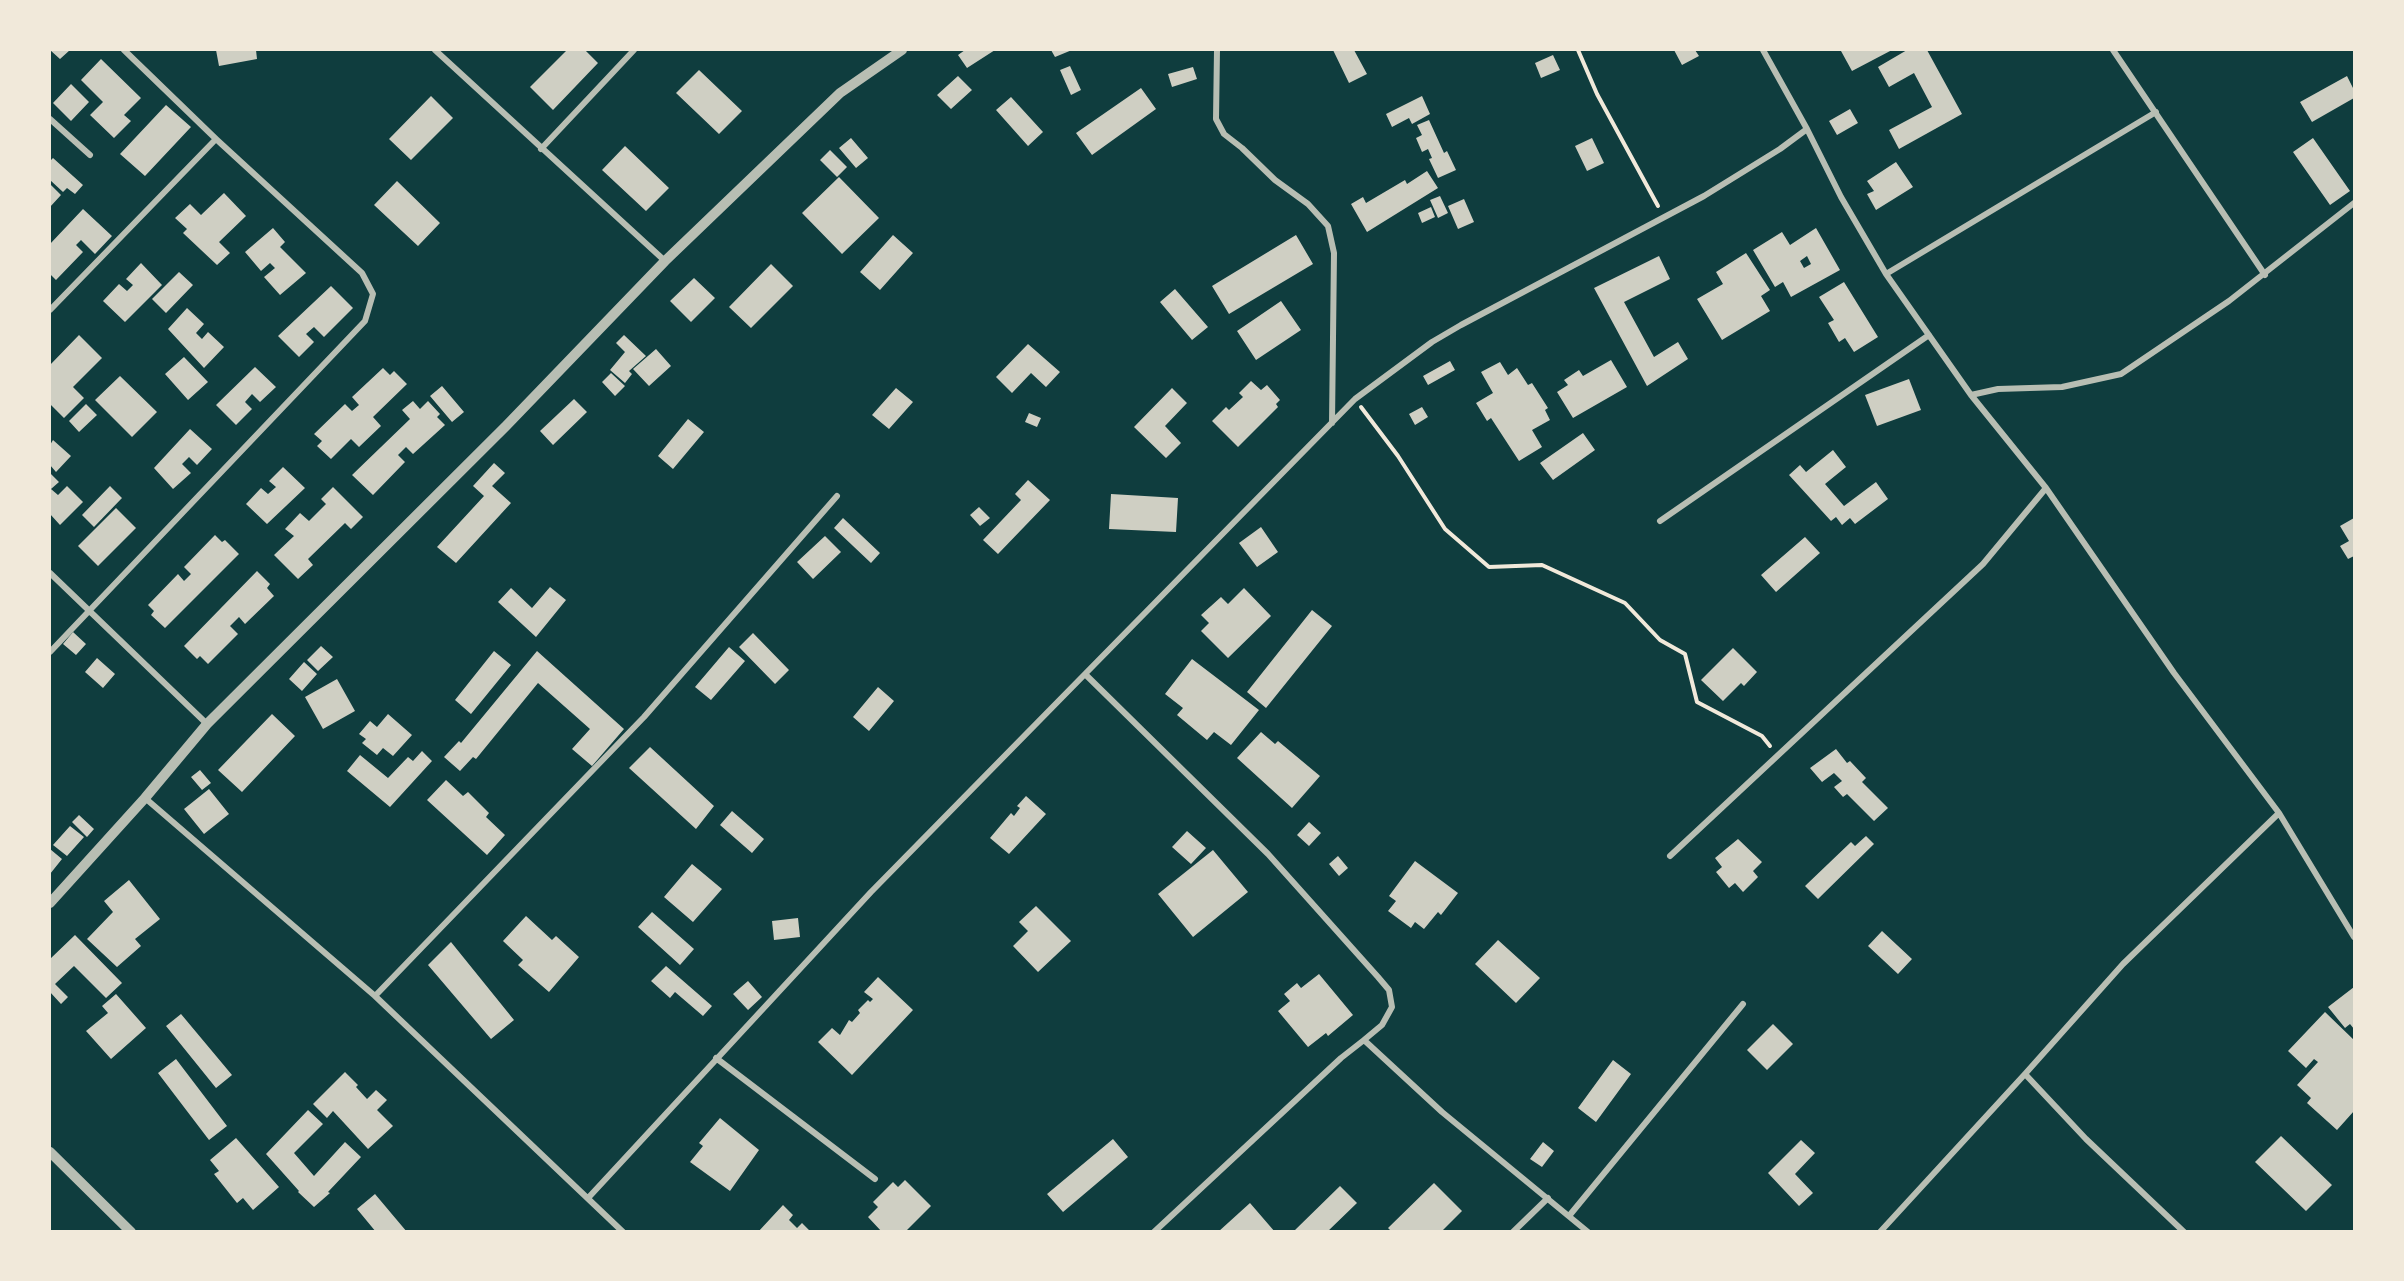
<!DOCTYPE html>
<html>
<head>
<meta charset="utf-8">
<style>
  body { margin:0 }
  #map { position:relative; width:2404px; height:1281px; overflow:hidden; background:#0f3d3e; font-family:"Varela Round",sans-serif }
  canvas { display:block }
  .frame { position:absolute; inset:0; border:51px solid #f1e9da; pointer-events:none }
</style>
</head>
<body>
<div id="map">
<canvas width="2404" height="1281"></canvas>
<div class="frame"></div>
</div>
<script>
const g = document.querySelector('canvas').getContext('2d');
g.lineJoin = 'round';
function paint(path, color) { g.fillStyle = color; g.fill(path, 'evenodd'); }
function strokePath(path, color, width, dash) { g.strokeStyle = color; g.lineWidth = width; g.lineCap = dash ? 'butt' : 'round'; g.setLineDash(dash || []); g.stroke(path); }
paint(new Path2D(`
  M50 50H70L60 59Z
  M216 50H256L257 59 219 66Z
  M567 50H585L598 63 553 110 530 87Z
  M965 50H995L967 68 958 55Z
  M1051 50H1072L1055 57Z
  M1333 50H1354L1367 74 1349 83Z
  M1674 50H1695L1699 56 1682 65Z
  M1843 50H1892L1852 71 1841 51Z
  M1907 50H1927L1962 114 1899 149 1889 130 1932 107 1914 73 1889 87 1878 67Z
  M1553 55 1560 70 1541 78 1535 63Z
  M101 59 141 98 124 115 131 121 114 138 90 115 103 102 81 80Z
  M1070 66 1081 90 1071 95 1060 70Z
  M1193 67 1197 79 1172 87 1168 74Z
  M699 70 742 111 719 134 676 93Z
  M958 76 972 90 951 109 937 95Z
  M2347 76 2354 90V98L2312 122 2300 102Z
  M71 84 89 102 71 121 53 103Z
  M1141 88 1156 109 1092 155 1076 133Z
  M431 96 453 118 411 160 389 139Z
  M1422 96 1430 114 1412 124 1409 118 1392 127 1386 114Z
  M1011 97 1043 132 1028 146 996 110Z
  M166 105 191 127 145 176 120 154Z
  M1850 109 1858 123 1837 135 1829 121Z
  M1429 120 1444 153 1447 151 1456 170 1438 178 1429 159 1432 158 1428 149 1422 152 1416 138 1422 135 1417 125Z
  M851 138 868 158 856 168 839 148Z
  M1592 138 1604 163 1587 171 1575 146Z
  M2313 138 2350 191 2330 205 2293 152Z
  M625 146 669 188 646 211 602 170Z
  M830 150 847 167 837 177 820 160Z
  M53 158 83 185 75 194 67 188 63 192 50 180V161Z
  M1896 162 1913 187 1876 210 1867 194 1874 191 1867 181Z
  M1427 171 1438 188 1367 232 1351 204 1363 197 1366 203 1405 180 1407 184Z
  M839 177 879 218 842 254 802 213Z
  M397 181 440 223 418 246 374 205Z
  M50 184 61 195 50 207Z
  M224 193 246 216 219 242 230 253 217 265 183 233 187 229 175 218 190 204 201 215Z
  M1440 196 1448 213 1438 218 1430 200Z
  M1464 199 1474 222 1458 229 1448 206Z
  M1431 207 1435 217 1422 223 1418 213Z
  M83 209 112 236 95 254 81 240 76 245 83 252 56 280 50 274V244Z
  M273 228 285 242 280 247 306 273 280 295 264 277 275 268 270 263 261 271 245 252Z
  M1816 228 1840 270 1791 297 1783 282 1775 287 1753 250 1782 232 1790 245ZM1807 256 1811 264 1804 268 1800 261Z
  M893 235 913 253 880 290 860 272Z
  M1296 235 1313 264 1229 314 1212 286Z
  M1746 253 1770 290 1761 296 1770 311 1722 340 1697 299 1723 284 1716 272Z
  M1659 256 1670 279 1624 302 1654 357 1678 342 1688 359 1647 386 1594 288Z
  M141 263 162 285 125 322 103 301 119 284 127 291 133 285 126 279Z
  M771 264 793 286 751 328 729 307Z
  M179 272 193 285 166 313 152 299Z
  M694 278 715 298 691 322 670 301Z
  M1844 282 1878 337 1854 352 1845 338 1839 342 1828 323 1834 320 1819 297Z
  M331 286 353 308 324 337 314 327 306 334 314 342 299 357 278 336Z
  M1175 289 1208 327 1192 340 1160 302Z
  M1281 301 1301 330 1256 360 1237 331Z
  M187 308 204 324 196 333 202 339 208 332 224 347 204 368 168 329Z
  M79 335 102 358 73 387 84 398 64 418 50 404V365Z
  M624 335 646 356 629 371 632 374 625 383 610 370 625 352 616 343Z
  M1028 344 1060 372 1046 387 1031 373 1012 393 996 377Z
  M656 349 671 366 649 386 633 369Z
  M184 357 208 382 188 400 165 374Z
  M1611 360 1627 387 1573 418 1557 392 1568 385 1564 380 1579 370 1583 376Z
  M1450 361 1455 370 1428 385 1423 376Z
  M1500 362 1508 375 1517 368 1528 385 1532 383 1548 408 1545 410 1550 420 1532 430 1542 447 1519 461 1491 418 1487 421 1476 403 1493 393 1481 372Z
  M255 367 276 387 260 402 252 394 245 402 252 409 236 425 216 405Z
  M383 368 390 375 394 371 407 384 373 417 381 426 359 447 351 439 331 459 317 446 322 441 314 434 345 404 352 411 359 405 352 397Z
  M611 373 625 386 615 396 602 382Z
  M120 376 157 412 132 437 95 400Z
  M1909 379 1921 410 1877 426 1865 395Z
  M1251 381 1261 390 1267 385 1280 400 1276 404 1278 407 1238 447 1212 421 1226 407 1229 410 1243 397 1239 393Z
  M442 386 464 412 452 422 430 396Z
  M896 388 913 402 889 429 872 415Z
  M1172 388 1187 403 1165 426 1181 443 1166 458 1134 427Z
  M574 399 587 412 553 445 540 431Z
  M413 401 420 409 428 401 440 414 437 417 445 425 413 454 406 447 398 455 405 462 373 495 352 475 410 419 402 410Z
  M86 404 97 415 79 432 69 421Z
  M1422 407 1428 417 1415 425 1409 414Z
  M1029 413 1041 418 1037 427 1025 422Z
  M688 419 704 432 673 469 658 456Z
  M190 429 212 449 197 465 189 457 182 464 191 473 173 489 154 468Z
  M1583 433 1595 450 1553 480 1540 463Z
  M53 440 71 456 56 472 50 465V445Z
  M1833 450 1846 467 1825 484 1844 506 1876 482 1888 499 1855 524 1850 518 1842 525 1836 517 1831 521 1789 475 1800 465 1806 472Z
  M494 463 505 473 492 486 511 503 456 563 437 547 484 496 473 486Z
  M283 467 305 488 267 524 246 504 261 488 268 494 276 487 269 481Z
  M50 473 59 482 51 489 58 495 67 486 83 502 60 525 50 514Z
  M1028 480 1050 500 998 554 983 540 1021 500 1015 494Z
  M110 486 122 498 94 527 82 515Z
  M333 487 363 517 351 529 345 523 308 559 313 565 298 579 274 555 294 536 285 529 300 513 309 521 326 504 321 499Z
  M1111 494 1178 498 1176 532 1109 529Z
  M979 507 990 518 980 526 970 515Z
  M116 508 136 528 98 566 78 546Z
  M843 518 880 553 871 563 834 528Z
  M2354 518V556L2348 559 2340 546 2349 541 2340 526Z
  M1261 527 1278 552 1257 567 1239 543Z
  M215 535 222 542 225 540 239 554 165 628 151 615 154 611 148 605 178 574 184 581 191 574 184 567Z
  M825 536 841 552 813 579 797 562Z
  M1805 537 1820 553 1776 592 1761 575Z
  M257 571 270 584 267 588 274 596 245 624 239 617 230 626 238 634 208 664 200 656 197 659 184 646Z
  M550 587 566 600 536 637 498 602 511 588 532 608Z
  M1244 588 1271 616 1228 658 1201 631 1209 623 1201 615 1221 597 1228 604Z
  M1312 610 1332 626 1266 708 1247 692Z
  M73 632 86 644 76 655 63 644Z
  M753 633 789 670 775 684 739 647Z
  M321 646 333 657 318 671 307 660Z
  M729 647 745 661 711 700 695 687Z
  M1733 648 1757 672 1744 686 1741 683 1723 701 1701 680Z
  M494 651 511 665 471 714 455 700Z
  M537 651 624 729 592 766 572 749 590 729 538 683 476 759 473 757 460 771 444 757 459 741 461 743Z
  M97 658 115 674 103 688 85 672Z
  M1192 659 1259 710 1231 745 1214 732 1207 740 1177 715 1183 708 1165 694Z
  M304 662 317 674 302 691 289 679Z
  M337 679 355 711 323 729 305 697Z
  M878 687 894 701 869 731 853 717Z
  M272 714 295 736 242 792 218 770Z
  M388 714 412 735 393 756 383 748 377 755 362 743 366 739 359 734 370 721 377 727Z
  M1261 732 1275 744 1278 741 1320 776 1292 808 1237 758Z
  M650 747 714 806 696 829 629 768Z
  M1836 749 1847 763 1850 761 1866 778 1862 782 1888 808 1874 821 1847 794 1843 797 1834 787 1842 781 1834 773 1822 782 1810 768Z
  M422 751 432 761 390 807 347 771 360 755 388 778 408 757 413 761Z
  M200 770 211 783 202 790 191 777Z
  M446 780 463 796 468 792 489 813 486 817 505 835 487 855 427 800Z
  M209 789 229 814 204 834 184 809Z
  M1026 796 1046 814 1009 854 990 838 1011 813 1014 816 1020 808 1017 806Z
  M732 811 764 839 752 853 720 825Z
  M79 815 94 829 87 837 72 822Z
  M1309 822 1321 833 1309 846 1297 835Z
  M70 826 84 837 67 856 53 845Z
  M1187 831 1206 848 1191 864 1172 847Z
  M1866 836 1874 844 1818 899 1805 886 1851 842 1855 846Z
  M1738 839 1762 862 1753 871 1758 877 1743 892 1735 883 1729 888 1716 872 1722 867 1715 858Z
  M50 849 62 859 50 874Z
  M1213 850 1248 892 1193 937 1158 894Z
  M1338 856 1348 868 1339 876 1329 864Z
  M1415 861 1458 893 1441 915 1438 912 1424 929 1415 922 1411 928 1388 911 1396 901 1389 896Z
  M692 864 722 889 693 922 664 897Z
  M129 880 160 919 135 939 141 946 117 967 87 939 113 912 104 901Z
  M1036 906 1071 941 1038 972 1013 946 1028 931 1019 922Z
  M652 912 694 949 680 965 638 927Z
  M526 916 552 940 556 936 579 957 549 992 518 965 523 960 503 941Z
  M798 918 800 937 774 940 772 921Z
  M1882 931 1912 959 1898 974 1868 946Z
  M75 935 122 983 106 998 74 966 55 984 68 997 61 1004 50 992V959Z
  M1498 940 1540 978 1516 1003 1475 964Z
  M451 942 514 1020 491 1039 428 965Z
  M666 966 712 1006 703 1016 675 992 670 998 651 981Z
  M1319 974 1353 1015 1328 1036 1326 1033 1308 1047 1278 1011 1290 1001 1284 994 1297 983 1301 988Z
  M878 977 913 1010 852 1075 818 1042 832 1028 840 1035 849 1020 852 1022 860 1013 858 1010 868 1000 870 1002 873 999 864 992Z
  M748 981 762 997 748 1010 733 994Z
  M2354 987V1029L2350 1024 2345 1028 2328 1007Z
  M116 994 146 1028 111 1059 86 1031 108 1013 102 1006Z
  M2325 1012 2354 1040V1111L2337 1130 2307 1103 2311 1098 2297 1085 2318 1062 2314 1059 2306 1068 2288 1051Z
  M181 1014 232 1075 216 1088 166 1026Z
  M1773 1024 1793 1044 1767 1070 1747 1050Z
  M176 1059 227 1126 209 1140 158 1073Z
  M1613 1060 1631 1074 1596 1122 1578 1108Z
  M345 1072 358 1085 356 1087 367 1099 376 1090 387 1100 377 1110 393 1126 368 1149 333 1111 327 1118 313 1104Z
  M308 1110 323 1124 294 1153 314 1176 345 1142 361 1157 328 1192 330 1193 314 1207 298 1192 299 1191 266 1154Z
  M720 1118 759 1150 730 1191 690 1162 703 1146 699 1143Z
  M2281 1136 2332 1185 2306 1211 2255 1162Z
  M236 1138 279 1187 253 1210 243 1198 237 1203 214 1174 219 1171 210 1160Z
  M1113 1139 1128 1157 1063 1212 1047 1194Z
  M1801 1140 1815 1153 1795 1174 1813 1193 1799 1206 1768 1173Z
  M1543 1142 1554 1151 1542 1167 1530 1159Z
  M905 1180 931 1206 905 1232H882L868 1217 878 1207 873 1202 893 1182 898 1187Z
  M1434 1183 1462 1211 1441 1232H1392L1388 1228Z
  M1340 1186 1357 1203 1327 1232H1297L1295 1230Z
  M375 1194 407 1232H376L357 1209Z
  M1250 1203 1275 1232H1218Z
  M783 1205 793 1215 789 1220 797 1228 802 1223 811 1232H758Z`), '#cfcfc3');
strokePath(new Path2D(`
  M1578 50 1597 94 1658 206
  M1361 407 1398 456 1445 529 1489 567 1542 565 1625 603 1660 640 1685 654 1697 702 1762 736 1770 746`), '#f1e9da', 4);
strokePath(new Path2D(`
  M435 50 665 261
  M1217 50 1216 119 1224 134 1242 148 1275 180 1308 204 1328 226 1334 253 1332 423
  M2113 50 2265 275
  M50 119 90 155
  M1807 129 1841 197 1886 274 1971 395 2046 488 2174 673 2279 813 2354 937
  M541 149 634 50
  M1886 274 2156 112
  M50 310 216 139
  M1971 395 1998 389 2062 387 2121 374 2229 301 2354 203
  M1660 521 1929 335
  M50 573 207 724
  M50 652 365 321 373 294 362 273 216 139 124 50
  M1086 675 1268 854 1378 977 1389 990 1392 1007 1382 1025 1364 1040
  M145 798 375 996 623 1232
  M1670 856 1983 564 2046 488
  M375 996 644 717 837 496
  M716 1058 875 1179
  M2025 1074 2086 1139 2184 1232
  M589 1197 871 892 1355 399 1432 342 1461 325 1704 196 1780 149 1807 129 1763 50
  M1569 1216 1743 1004
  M1154 1232 1341 1058 1364 1040 1442 1112 1588 1232
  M1513 1232 1548 1198
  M1880 1232 2025 1074 2123 964 2279 813`), '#b8beb3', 6);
strokePath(new Path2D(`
  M50 903 145 798 207 724 506 426 665 261 840 93 902 50
  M50 1152 131 1232`), '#b8beb3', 10);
</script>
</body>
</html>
